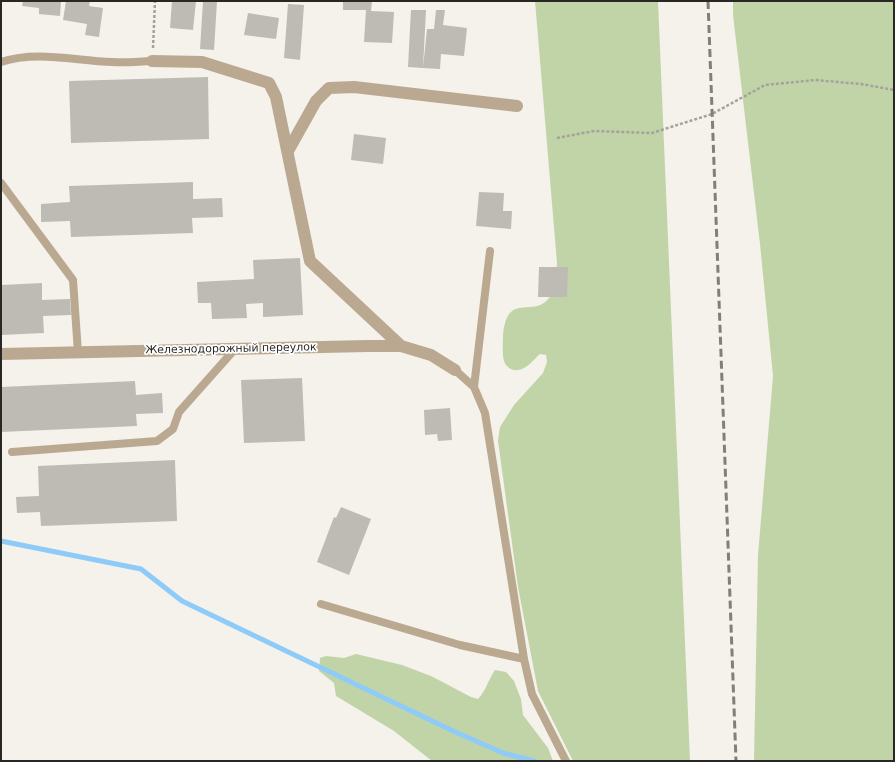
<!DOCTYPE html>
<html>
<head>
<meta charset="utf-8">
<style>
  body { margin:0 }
  #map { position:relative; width:895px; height:762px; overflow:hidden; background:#f4f2eb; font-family:"DejaVu Sans",sans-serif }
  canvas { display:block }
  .frame { position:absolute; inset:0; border:2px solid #272724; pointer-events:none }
</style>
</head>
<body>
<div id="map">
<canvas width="895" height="762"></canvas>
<div class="frame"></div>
</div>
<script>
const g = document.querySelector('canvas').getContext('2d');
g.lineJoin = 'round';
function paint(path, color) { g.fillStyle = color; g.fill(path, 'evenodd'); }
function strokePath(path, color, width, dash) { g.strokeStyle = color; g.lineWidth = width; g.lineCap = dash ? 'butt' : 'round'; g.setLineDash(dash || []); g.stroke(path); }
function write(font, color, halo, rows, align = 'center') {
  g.font = font + ' "DejaVu Sans",sans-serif'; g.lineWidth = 3.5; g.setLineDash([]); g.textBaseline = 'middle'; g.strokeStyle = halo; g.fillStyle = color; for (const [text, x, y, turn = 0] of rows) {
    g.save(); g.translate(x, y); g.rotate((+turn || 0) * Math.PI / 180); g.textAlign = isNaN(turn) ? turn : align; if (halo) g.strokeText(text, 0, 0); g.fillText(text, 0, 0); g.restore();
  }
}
paint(new Path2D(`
  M535 1H658L690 761H573L538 691 518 587 498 441 500 427 514 405 543 373 547 362 546 355 540 354C533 360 527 369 518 370 512 371 506 367 504 361 502 353 503 343 503 336 507 290 533 319 549 298 557 288 556 274 557 263Z
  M733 1H894V761H754L758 555 773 376 760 244 733 15Z
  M356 654 402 665 431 676 471 697 478 699C486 691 488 680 495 670L506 672 514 681 521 699 523 715 548 748 553 761H432L394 731 336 696 334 683 319 671 320 658 326 656 344 658Z`), '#c1d4a7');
strokePath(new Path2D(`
  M1 541 141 569 182 601 451 730 503 753 534 761`), '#8ecbf8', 5);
paint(new Path2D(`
  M23 1H61L60 16 39 14V8L22 6Z
  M66 1H90L89 6 103 8 99 37 85 35 87 24 63 20Z
  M172 1H196L193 30 170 28Z
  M203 1H217L214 50 200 49Z
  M343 1H372L371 11 394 12 392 43 364 42 366 10H343Z
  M288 4 304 5 300 60 284 58Z
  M411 10H426L423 68 408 67Z
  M436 10H445L443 25 467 28 464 56 441 54 440 69 423 68 427 29H434Z
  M248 13 279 18 276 39 244 35Z
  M208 77 209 139 71 143 69 81Z
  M354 134 386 138 383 164 351 160Z
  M193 182V199L222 198 223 217 192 218 193 233 71 237 70 221 41 222V204L70 202 69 186Z
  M479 192 504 193 503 211H512L511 229 476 226Z
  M300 258 303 315 263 317V303L246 304 247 318 212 319 211 303H198L197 282 254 279 253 260Z
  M539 267H568L567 297H538Z
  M42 283V300L70 299 71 315 43 316 44 333 1 335V285Z
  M302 378 305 441 244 443 241 380Z
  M135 381 136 395 162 393 163 413 136 414 137 426 1 432V387Z
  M450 408 452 440 438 441 437 434 425 435 424 410Z
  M175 460 177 521 41 526 40 512 17 513 16 497 39 496 38 466Z
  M341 507 371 519 349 575 317 562 334 517 336 518Z`), '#bebbb5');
strokePath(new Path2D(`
  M153 48 155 1
  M557 138 594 131 652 133 712 114 765 85 815 80 861 84 894 90`), '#a3a29d', 2.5, [3, 2]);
strokePath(new Path2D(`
  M1 62C37 50 75 61 112 62 125 63 138 62 152 61
  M1 183 73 280 78 353
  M455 370 474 387 485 413 524 659 532 694 566 761
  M474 387 490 251
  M12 452 157 441 173 429 179 412 235 349
  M321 604 460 645 524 659`), '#baa990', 8);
strokePath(new Path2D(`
  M152 61 202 62 269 83 276 97 310 261 401 346
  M288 151 316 101 329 88 354 87 517 106
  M1 354 368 346H401L431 355 455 370`), '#baa990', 12);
strokePath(new Path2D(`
  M708 1 736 761`), '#807f7a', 3, [8, 4]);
write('11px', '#272724', '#fff', [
  ["Железнодорожный переулок",231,349,-1]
]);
</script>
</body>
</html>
